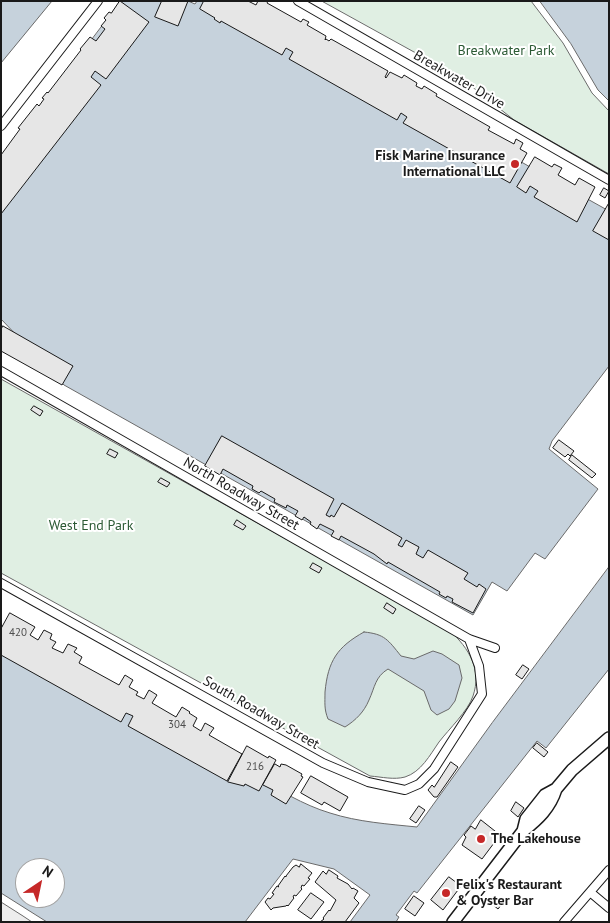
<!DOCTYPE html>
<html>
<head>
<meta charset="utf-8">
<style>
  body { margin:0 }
  #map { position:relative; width:610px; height:923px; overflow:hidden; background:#fff; font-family:"PT Sans",sans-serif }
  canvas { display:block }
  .frame { position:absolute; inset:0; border:2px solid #1a1a1a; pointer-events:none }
  .north { position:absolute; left:15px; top:858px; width:50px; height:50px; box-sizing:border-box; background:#fff; border:1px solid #a3a3a3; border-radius:50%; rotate:34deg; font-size:14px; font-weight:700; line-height:20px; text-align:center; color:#1a1a1a }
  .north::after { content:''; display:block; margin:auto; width:18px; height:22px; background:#c62828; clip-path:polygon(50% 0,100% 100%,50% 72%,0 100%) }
</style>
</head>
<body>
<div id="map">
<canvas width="610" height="923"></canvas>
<div class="frame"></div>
<div class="north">N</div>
</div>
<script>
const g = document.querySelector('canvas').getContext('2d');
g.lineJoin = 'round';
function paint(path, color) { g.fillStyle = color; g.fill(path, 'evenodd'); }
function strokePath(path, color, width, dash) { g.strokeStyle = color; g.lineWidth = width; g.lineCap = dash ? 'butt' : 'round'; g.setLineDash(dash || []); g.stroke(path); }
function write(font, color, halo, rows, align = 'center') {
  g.font = font + ' "PT Sans",sans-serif'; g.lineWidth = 4; g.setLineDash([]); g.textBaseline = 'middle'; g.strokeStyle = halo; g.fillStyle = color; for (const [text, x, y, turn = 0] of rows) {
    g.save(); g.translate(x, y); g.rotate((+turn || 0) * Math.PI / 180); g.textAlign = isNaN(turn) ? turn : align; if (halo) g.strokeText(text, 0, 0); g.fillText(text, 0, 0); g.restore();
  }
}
const green = new Path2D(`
  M322 1H531L563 43 592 93 609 111V174L514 120 461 78Z
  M1 379 450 631C469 648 482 670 473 696 468 711 449 729 439 742 430 755 421 772 405 777 394 780 382 777 370 776L1 573Z`);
paint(green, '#e0efe3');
strokePath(green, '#6a6a6a', 1);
const parking = new Path2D(`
  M1 902 23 916 32 922H1Z`);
paint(parking, '#ededed');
strokePath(parking, '#6a6a6a', 1);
const water = new Path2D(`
  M1 1H52L1 63Z
  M121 1H188L195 4 197 1H233L609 211V366L552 441 549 449 598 489 545 559 535 553 507 591 492 582 473 615 64 385 1 319V160Z
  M540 1H609V101L598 90 571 44Z
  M609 567V669L546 748 537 741 417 893 414 891 396 915 399 917 396 922H350L370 895 334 869 293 859 245 922H47L1 893V625L254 776C278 789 303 805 330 813 358 822 388 824 417 827L492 723ZM25 868H55V898H25Z
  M364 632C385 634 388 640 401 656L414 659 433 651 442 654 459 665 462 678 455 701 449 709 437 715 431 710 424 691 388 669C375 677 375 687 369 700 364 712 356 720 345 727L328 719C324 709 325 703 325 692 328 661 337 647 364 632Z`);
paint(water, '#c6d2dc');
strokePath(water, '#6a6a6a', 1);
const building = new Path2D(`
  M120 1 149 22 106 79 95 71 91 77 101 85 1 214V155L20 129 18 128 37 104 39 106 44 99 42 98 47 92 48 93 81 50 80 49 90 37 96 41 105 29 101 26 106 20 104 18 109 12 111 13Z
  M162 1H188L178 26 155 17Z
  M204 1H248L256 5 258 1H268L267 3 301 22 303 19 309 22 307 25 326 36 325 40 326 39 329 41 331 39 388 71 385 77 386 78 390 72 402 78 404 75 417 83 416 86 422 89 424 86 437 94 436 96 490 127 488 130 514 144 516 139 523 143 520 149 527 153 510 183 403 123 407 117 401 113 397 120 289 59 293 52 286 48 282 55 221 21 220 23 214 19 215 18 200 9Z
  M535 157 552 167 554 164 562 168 558 175 575 185 579 178 595 187 577 222 534 197 538 191 530 186 526 193 517 187Z
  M604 188 609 191 605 198 600 195Z
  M609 203V240L593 231Z
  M3 326 73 366 62 385 1 351V330Z
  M34 406 43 411 40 416 31 410Z
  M222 436 334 499 326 515 330 517 331 515 334 517 342 503 402 538 398 545 402 547 406 540 419 547 416 554 423 558 428 550 468 573 464 579 477 587 479 584 486 589 473 613 452 602 453 599 447 596 446 598 439 594 440 592 388 562 387 564 374 554 341 536 339 540 331 536 334 531 320 524 317 529 310 524 311 522 304 517 302 520 295 516 298 511 287 505 286 508 274 502 275 499 261 491 259 493 252 489 253 486 223 469 220 475 205 466Z
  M559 440 574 451 570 456 568 454 565 457 553 448Z
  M110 449 118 453 115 458 107 454Z
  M572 455 596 474 592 478 569 460Z
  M161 478 170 483 167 487 158 482Z
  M237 520 246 526 243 530 234 525Z
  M313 563 322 568 319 573 310 568Z
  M387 603 396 609 393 614 384 608Z
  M10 613 35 627 30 635 38 640 44 630 52 634 50 639 56 642 52 648 63 653 68 644 77 648 74 652 82 657 79 663 119 685 125 675 133 680 129 687 138 692 136 695 144 699 149 690 157 695 152 703 176 717 182 707 190 712 189 713 197 718 193 726 201 731 205 723 214 728 209 735 242 754 227 781 128 726 133 716 126 713 121 722 1 655V629Z
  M523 665 529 669 522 679 516 675Z
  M537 743 548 752 544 757 533 748Z
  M247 746 268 758 269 756 276 760 259 791 245 784 244 786 228 782Z
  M451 762 458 767 437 797H434L428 790 432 785 434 787Z
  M275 764 280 767 281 764 286 765 302 774 301 776 303 777 286 804 271 795 273 790 263 785Z
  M311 776 348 797 340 811 324 802 322 805 301 793Z
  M516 802 524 808 518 817 511 811Z
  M419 806 425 810 416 823 410 819Z
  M481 820 500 835 482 859 462 845 466 837 464 835 471 826 475 829Z
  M301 864 312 873 308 878 310 879 304 886 302 885 301 888 302 889 296 896 294 895 293 897 294 898 288 906 287 905 286 906 273 908 271 910 265 902 268 898 270 899 274 894 272 893 277 886 279 887 278 886 285 876 286 877V876L293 867 296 865 299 867Z
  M329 870 338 876 337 878 348 884 352 889 353 888 358 891 354 898 359 903 345 922H320L324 919 323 918 329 910 330 911 336 900 315 882 323 871 326 874Z
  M449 877 461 886 443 910 431 900Z
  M311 893 324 902 311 919 298 910Z
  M414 896 424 903 415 916 405 909Z
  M496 899 502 904 498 909 492 904Z`);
paint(building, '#e6e6e6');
strokePath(building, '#1a1a1a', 1);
const street = new Path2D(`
  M298 1 609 180
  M1 126 98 1
  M1 371 469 639 495 648
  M1 583 323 763 368 782 405 790 419 784 434 769 482 694 479 666 469 639
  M590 892 609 908
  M564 922 609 870`);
const secondary = new Path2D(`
  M523 831 526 819 545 795 556 789 572 770 609 738
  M453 922 523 831C538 819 550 808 556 789`);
strokePath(street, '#1a1a1a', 10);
strokePath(secondary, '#1a1a1a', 14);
strokePath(street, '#fff', 8);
strokePath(secondary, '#fff', 11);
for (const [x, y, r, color] of [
  [515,164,5,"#c62828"],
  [481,839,5,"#c62828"],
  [446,893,5,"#c62828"]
]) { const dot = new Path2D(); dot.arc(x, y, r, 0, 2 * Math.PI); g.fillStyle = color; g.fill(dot); strokePath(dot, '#fff', 2); }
write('11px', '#4d4d4d', null, [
  ["420",18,633],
  ["304",177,725],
  ["216",255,767]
]);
write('14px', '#2b5a34', '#fff', [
  ["Breakwater Park",506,51],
  ["West End Park",91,526]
]);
write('14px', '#1a1a1a', '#fff', [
  ["Breakwater Drive",459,80,30],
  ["North Roadway Street",241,494,30],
  ["South Roadway Street",261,713,30]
]);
write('bold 14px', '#1a1a1a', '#fff', [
  ["Fisk Marine Insurance",505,156,"right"],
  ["International LLC",505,172,"right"],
  ["The Lakehouse",491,839],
  ["Felix's Restaurant",456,885],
  ["& Oyster Bar",456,901]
], 'left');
</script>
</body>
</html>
